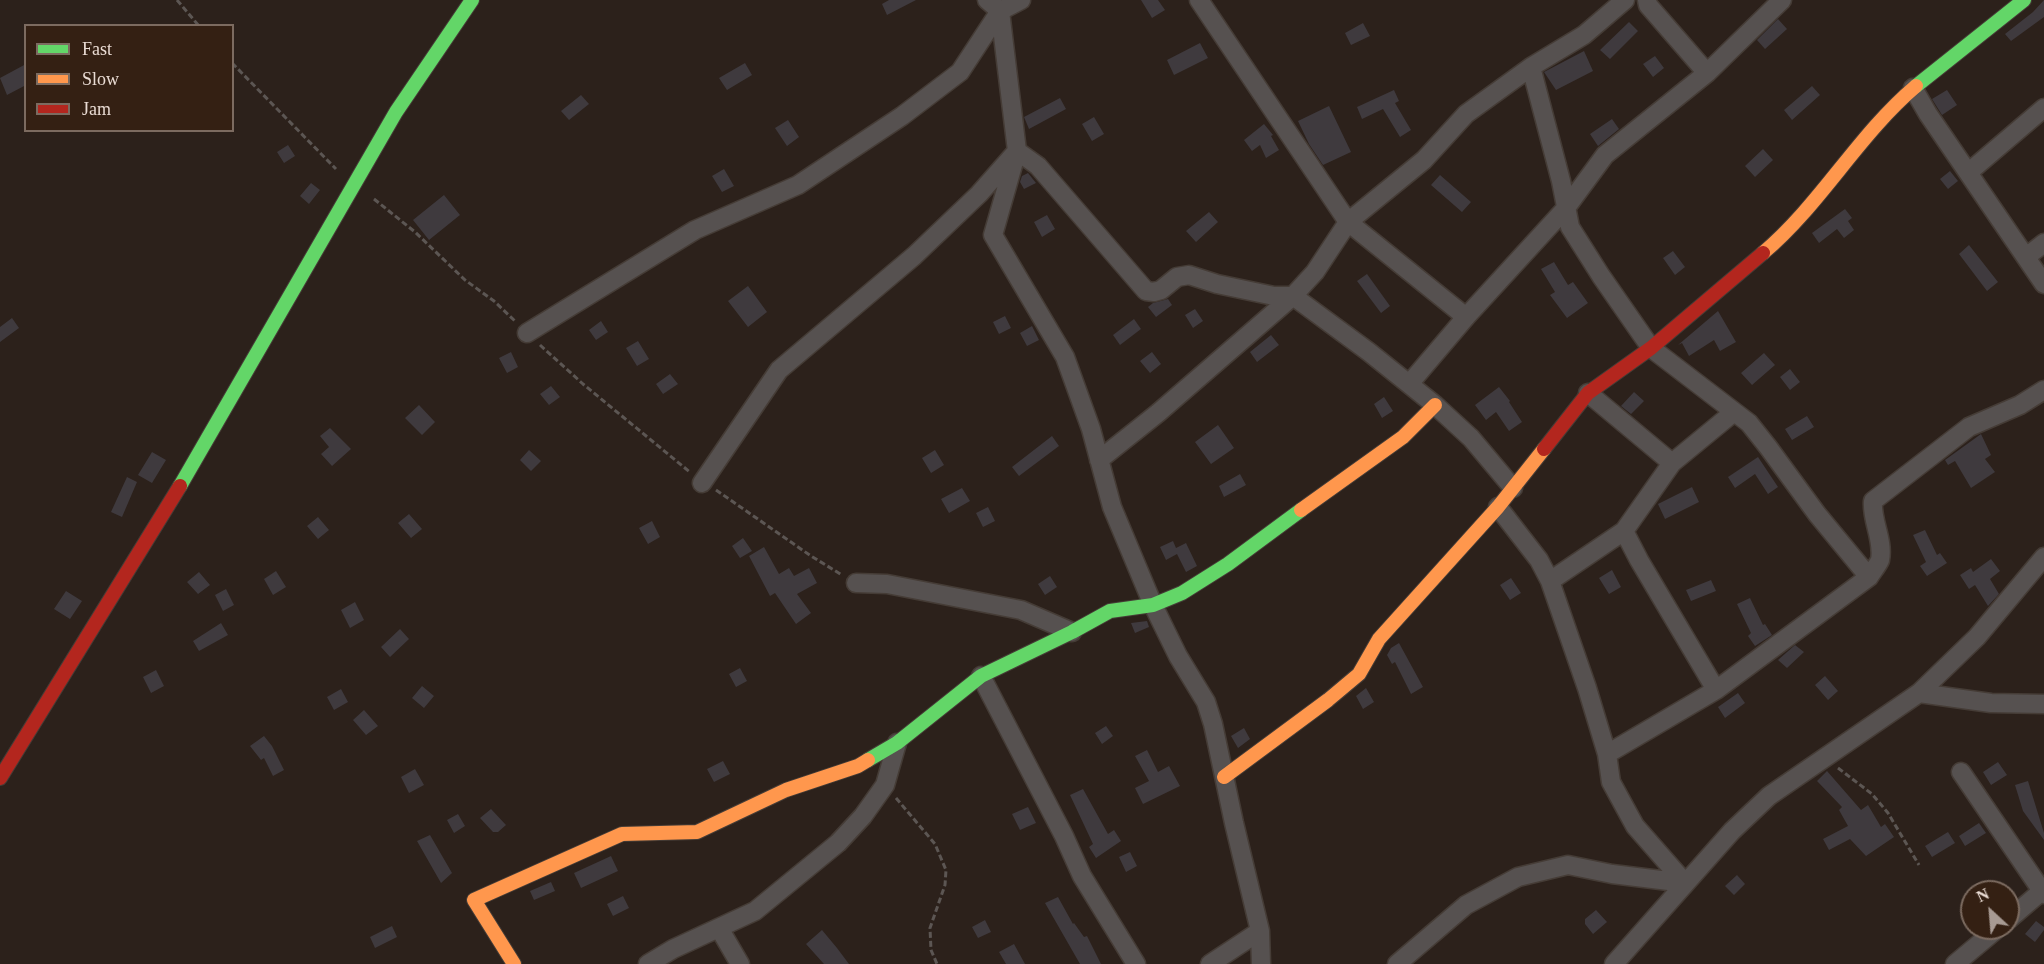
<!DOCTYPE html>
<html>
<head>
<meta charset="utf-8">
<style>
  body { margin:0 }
  #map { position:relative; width:2044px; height:964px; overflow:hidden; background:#2c211b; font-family:"Times New Roman",serif }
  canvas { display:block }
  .legend { position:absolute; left:24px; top:24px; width:210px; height:108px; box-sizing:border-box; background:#342013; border:2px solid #7c6b60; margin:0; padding:8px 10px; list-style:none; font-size:18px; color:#e9dbd3 }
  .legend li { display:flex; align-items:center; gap:12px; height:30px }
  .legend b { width:30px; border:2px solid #7c6b60 }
  .north { position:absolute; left:1960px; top:880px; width:60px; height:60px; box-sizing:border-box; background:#342013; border:2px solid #7c6b60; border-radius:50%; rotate:334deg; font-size:16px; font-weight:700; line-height:24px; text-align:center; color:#e9dbd3 }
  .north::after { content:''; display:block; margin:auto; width:21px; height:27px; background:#a79a93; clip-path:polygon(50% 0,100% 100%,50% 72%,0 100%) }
</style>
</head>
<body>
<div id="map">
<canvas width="2044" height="964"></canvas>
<ul class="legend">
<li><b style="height:8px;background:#63d668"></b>Fast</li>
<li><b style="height:8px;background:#ff974d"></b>Slow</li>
<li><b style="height:8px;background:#b3261e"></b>Jam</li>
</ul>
<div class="north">N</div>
</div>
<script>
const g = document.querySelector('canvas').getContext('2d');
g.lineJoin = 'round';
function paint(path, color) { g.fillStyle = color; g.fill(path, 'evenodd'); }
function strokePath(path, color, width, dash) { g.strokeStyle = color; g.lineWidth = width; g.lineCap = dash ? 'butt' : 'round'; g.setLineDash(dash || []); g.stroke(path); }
paint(new Path2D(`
  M889 0H916L887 15 882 4Z
  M1141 0H1158L1165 10 1152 18Z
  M2044 0V17L2011 41 2005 34 2033 12Z
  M1778 19 1787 29 1765 49 1757 40Z
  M1629 22 1638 31 1610 59 1600 50Z
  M1363 23 1370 36 1351 45 1345 33Z
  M1200 43 1208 58 1174 75 1167 60Z
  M1584 51 1593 71 1556 90 1544 72Z
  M1655 56 1664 68 1653 77 1643 64Z
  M745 63 752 75 727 90 719 78Z
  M26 64V85L7 95 0 78Z
  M1812 86 1820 95 1792 120 1784 110Z
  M1394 90 1399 101 1395 103 1411 130 1400 137 1383 109 1362 119 1357 107Z
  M1947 90 1957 105 1942 115 1932 99Z
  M581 95 589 104 569 120 561 111Z
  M1060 98 1066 109 1029 129 1024 117Z
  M1329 106 1351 152 1323 165 1309 144 1298 121Z
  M1094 117 1104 134 1092 141 1082 124Z
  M1612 119 1619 129 1598 146 1590 134Z
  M788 120 799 137 787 146 775 128Z
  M1264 124 1273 135 1271 136 1279 150 1266 158 1260 145 1252 151 1244 140Z
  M288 145 295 156 284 163 277 152Z
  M1763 149 1773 160 1755 177 1745 166Z
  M724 169 734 186 722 192 712 176Z
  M1950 171 1958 181 1948 189 1940 179Z
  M1028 173 1036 183 1024 189 1020 182 1022 176Z
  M1440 175 1471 202 1462 212 1431 185Z
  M311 183 320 190 309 204 300 196Z
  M444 195 460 215 429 240 413 220Z
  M1845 209 1852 218 1848 221 1854 230 1844 238 1837 229 1819 243 1812 233Z
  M1209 212 1218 222 1196 242 1186 231Z
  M1047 215 1055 229 1042 237 1034 222Z
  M1969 245 1998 282 1987 291 1959 254Z
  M1673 251 1685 267 1675 275 1663 258Z
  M1554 262 1568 285 1573 282 1588 303 1567 318 1550 295 1555 292 1541 269Z
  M1367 274 1390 306 1381 313 1357 281Z
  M748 286 767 312 748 327 728 301Z
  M1168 299 1172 305 1156 317 1148 307 1153 303Z
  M1195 309 1203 321 1193 328 1185 315Z
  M1718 311 1736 342 1720 351 1714 340 1689 356 1682 343 1678 345Z
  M1005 316 1011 328 999 334 993 322Z
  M12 318 19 328 0 342V327Z
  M1134 319 1141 329 1120 345 1113 335Z
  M601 321 608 332 596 340 589 330Z
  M1032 326 1039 340 1027 346 1020 333Z
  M1271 335 1279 345 1257 362 1250 352Z
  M638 341 649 359 637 366 626 348Z
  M511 352 518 367 507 373 499 358Z
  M1152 352 1161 364 1150 373 1140 361Z
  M1764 353 1775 365 1752 385 1741 373Z
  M1790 369 1800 382 1790 390 1780 377Z
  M670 374 678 384 663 394 656 384Z
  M551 386 560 397 549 405 540 394Z
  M1499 387 1510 401 1509 402 1522 422 1509 431 1496 412 1486 420 1475 405Z
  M1634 392 1644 401 1631 414 1621 406Z
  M1384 397 1393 411 1382 418 1374 404Z
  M419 405 435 422 422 435 405 418Z
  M1807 416 1814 427 1792 440 1785 429Z
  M1218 425 1234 448 1211 464 1195 442Z
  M330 428 351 449 332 466 321 454 329 447 320 436Z
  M1981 434 1991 455 1985 459 1995 472 1971 488 1955 461 1948 465 1945 460Z
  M1052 436 1059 446 1019 476 1012 467Z
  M529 450 541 461 531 471 520 460Z
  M935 450 944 465 931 473 922 458Z
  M152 452 166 460 152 483 138 475Z
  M1758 457 1778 487 1768 494 1755 474 1735 488 1728 477Z
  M1240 474 1246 485 1224 497 1219 486Z
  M127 477 137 482 122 517 111 512Z
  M1692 487 1699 502 1665 519 1658 504Z
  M962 488 970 501 949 513 941 499Z
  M988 507 995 521 983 527 976 513Z
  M409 514 422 529 411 538 398 523Z
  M318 517 329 530 318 539 307 526Z
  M652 521 660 537 648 544 639 528Z
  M1925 530 1937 555 1940 553 1947 563 1927 576 1920 566 1926 562 1913 535Z
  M743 538 752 551 740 558 732 546Z
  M1173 541 1176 548 1186 543 1197 566 1186 572 1177 554 1166 560 1160 547Z
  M764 547 779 574 789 568 794 576 809 568 817 583 797 594 811 613 796 624 775 593 770 596 749 556Z
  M1991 559 2000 571 1990 579 1999 594 1988 606 1975 585 1969 589 1960 575 1971 568 1973 572Z
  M1612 570 1621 587 1609 594 1599 578Z
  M276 571 286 587 273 595 264 579Z
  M199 572 210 585 198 594 187 582Z
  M1050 576 1057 587 1045 595 1038 584Z
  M1511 578 1521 593 1510 600 1500 585Z
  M1711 580 1716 591 1691 601 1686 590Z
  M226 589 234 605 223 611 215 595Z
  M66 591 82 601 70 619 54 609Z
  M1750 598 1763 625 1765 624 1772 635 1755 646 1748 636 1751 633 1737 604Z
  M355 602 364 620 350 628 341 610Z
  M1147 621 1149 627 1135 633 1131 623Z
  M221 623 228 635 199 651 193 641Z
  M400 629 409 639 390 657 381 647Z
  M1399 643 1423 687 1411 694 1395 662 1392 664 1387 655 1391 648Z
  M1795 645 1804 652 1787 668 1778 660Z
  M740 668 747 681 736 687 729 674Z
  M156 670 164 686 151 693 143 677Z
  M1825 676 1838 691 1828 700 1815 685Z
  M422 686 434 696 424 708 412 698Z
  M1366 688 1374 702 1363 709 1356 696Z
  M341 689 348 702 334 710 327 697Z
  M1738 693 1745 703 1725 718 1718 707Z
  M364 710 378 726 366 735 353 720Z
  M1106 726 1113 736 1102 744 1095 733Z
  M1244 728 1250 739 1238 748 1231 736Z
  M264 736 272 746 284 770 273 776 264 758 261 760 250 746Z
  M1147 750 1158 772 1169 766 1180 786 1143 804 1135 788 1149 781 1135 756Z
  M723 761 730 774 714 782 707 769Z
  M1998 762 2007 775 1991 785 1983 772Z
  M415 769 424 785 409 793 401 777Z
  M1827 771 1861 810 1868 805 1881 827 1885 824 1894 837 1866 856 1850 839 1829 850 1823 839 1848 826 1839 810 1842 807 1817 781Z
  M2028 781 2044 833V840L2023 811 2015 785Z
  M1083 789 1108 834 1114 830 1121 841 1096 858 1089 847 1093 844 1070 795Z
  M1028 807 1036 823 1020 830 1012 814Z
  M491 809 506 825 498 832H493L480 818Z
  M458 814 465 826 454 833 447 820Z
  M1979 823 1986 833 1965 846 1959 836Z
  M1948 832 1955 843 1932 857 1925 846Z
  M430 835 452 873 441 883 417 841Z
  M1130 852 1137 866 1126 872 1119 857Z
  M611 856 618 871 581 888 574 873Z
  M1737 875 1745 884 1734 895 1725 886Z
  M551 882 555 891 534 900 530 891Z
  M623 896 629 908 613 916 607 904Z
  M1058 897 1073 924 1074 923 1084 937 1087 936 1101 964H1080L1045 903Z
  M1596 910 1607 922 1593 934 1585 924V919Z
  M985 920 991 932 978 938 972 927Z
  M2036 921 2044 927V930L2035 942 2025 934Z
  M392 926 397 937 375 948 370 937Z
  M822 930 837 948 849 964H824L806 944Z
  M1014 944 1025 964H1006L999 952Z`), '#3f3a3e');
const street = new Path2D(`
  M987 0 1000 11 1017 151 993 235 1065 357 1091 429 1112 507 1153 605 1178 656 1206 702 1213 724 1234 823 1260 931 1261 964
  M1199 0 1348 222 1466 317
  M1647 0 1648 5 1707 73
  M1531 67 1561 181 1570 227 1601 276 1651 348 1749 423 1768 447 1817 514 1869 577
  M1913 88 1928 114 2044 284
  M1969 172 2044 108
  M2026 257 2044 243
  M527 333 695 230 798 185 902 116 960 72 1000 11 1021 0
  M1410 383 1466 317 1566 208 1605 155 1707 73 1782 0
  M1588 393 1672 463
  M1099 460 1158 413 1293 296 1315 272 1348 222 1424 160 1466 114 1531 67 1584 35 1625 0
  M702 483 779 370 914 256 979 194 1017 151 1038 166 1146 291 1154 292 1161 290 1177 277 1189 275 1217 284 1274 296H1293L1369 352 1435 405 1471 438 1513 488
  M1498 507 1539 560 1550 581 1587 688 1607 754 1611 782 1635 826 1685 883
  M1624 531 1639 560 1716 690
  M1550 581 1624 531 1672 463 1734 412
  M856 583 887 584 1021 610 1072 632
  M981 676 1064 836 1082 876 1136 964
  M1919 693 1991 703 2044 704
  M1607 754 1716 690 1869 577C1872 572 1878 565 1880 560 1884 540 1871 520 1873 501L1969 427 2020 405 2044 390
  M1961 772 2044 894
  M2008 920 2042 891 2044 887
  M719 928 740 964
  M648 964 673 949 755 911 838 843 863 816 885 785 897 743
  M1210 964 1260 931
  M1397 964 1466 905 1518 877 1568 865 1612 874 1685 883
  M1614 964 1732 831 1769 796 1919 693 1977 637 2044 557
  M1955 964 1998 928`);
const fast = new Path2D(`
  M1916 86 2024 0
  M180 486 396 112 472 0
  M868 760 897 743 981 676 1072 632 1110 611 1153 605 1182 593 1228 564 1301 510`);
const slow = new Path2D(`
  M1763 253C1821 204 1858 135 1916 86
  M1301 510 1403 437 1435 405
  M1224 777 1328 700 1359 674 1379 639 1498 507 1544 449
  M514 964 474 900 622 834 697 832 786 790 858 766 868 760`);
const jam = new Path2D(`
  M1544 449 1588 393 1651 348 1763 253
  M0 778 180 486`);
strokePath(street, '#453c36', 21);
strokePath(fast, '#453c36', 16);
strokePath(slow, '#453c36', 16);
strokePath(jam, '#453c36', 16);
strokePath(new Path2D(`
  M177 0 199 26
  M232 63 336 169
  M374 199 415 232 465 280 494 301 516 322
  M540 345 583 384 691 473
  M716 490 811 556 842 575
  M1838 768 1872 794 1888 813 1919 865
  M896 798 935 844 946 870 945 885 930 928 931 950 937 964`), '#5c5653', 3, [6, 3]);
strokePath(street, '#565150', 18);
strokePath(fast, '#63d668', 14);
strokePath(slow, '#ff974d', 14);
strokePath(jam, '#b3261e', 14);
</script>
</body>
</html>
